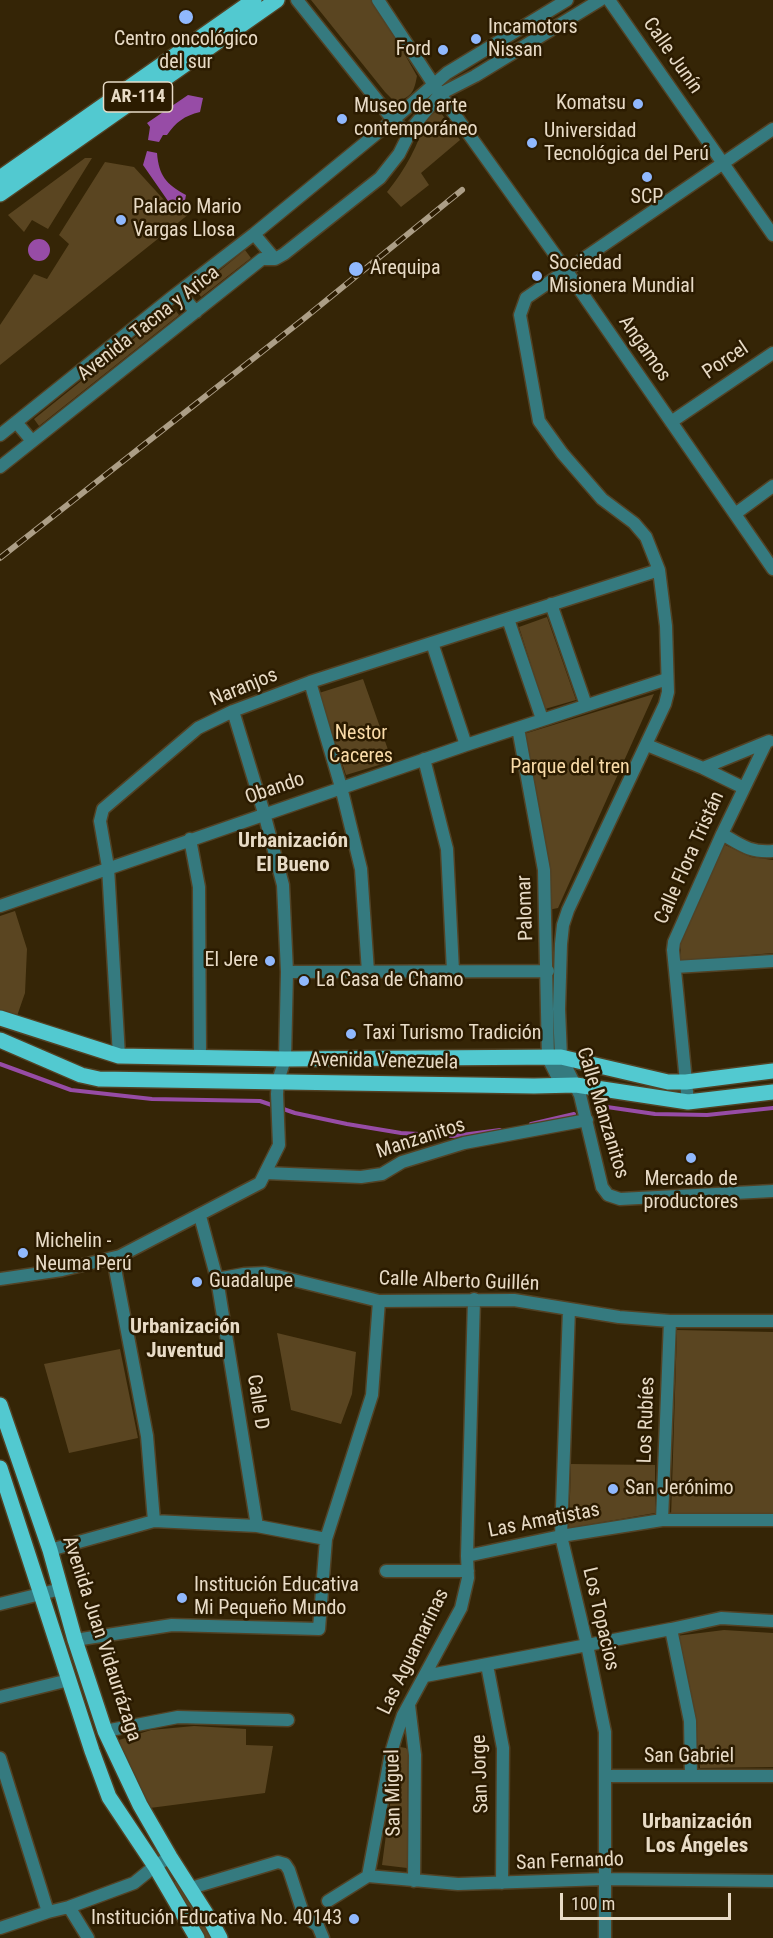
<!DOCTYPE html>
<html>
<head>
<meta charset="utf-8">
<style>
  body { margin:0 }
  #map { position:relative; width:773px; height:1938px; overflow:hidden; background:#352506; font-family:"Roboto Condensed",sans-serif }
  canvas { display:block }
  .scale { position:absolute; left:560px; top:1893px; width:171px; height:27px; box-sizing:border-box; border:3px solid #e8dbc6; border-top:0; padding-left:8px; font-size:18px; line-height:21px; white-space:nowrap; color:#e8dbc6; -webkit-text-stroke:4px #2b1b00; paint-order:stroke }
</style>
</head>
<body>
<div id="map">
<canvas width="773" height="1938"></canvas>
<div class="scale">100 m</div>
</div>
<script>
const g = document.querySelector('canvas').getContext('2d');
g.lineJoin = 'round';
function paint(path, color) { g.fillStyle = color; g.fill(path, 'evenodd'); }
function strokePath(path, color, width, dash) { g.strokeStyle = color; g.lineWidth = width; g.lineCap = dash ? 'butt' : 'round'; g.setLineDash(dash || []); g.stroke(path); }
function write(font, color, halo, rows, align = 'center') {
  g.font = font + ' "Roboto Condensed",sans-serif'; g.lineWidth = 5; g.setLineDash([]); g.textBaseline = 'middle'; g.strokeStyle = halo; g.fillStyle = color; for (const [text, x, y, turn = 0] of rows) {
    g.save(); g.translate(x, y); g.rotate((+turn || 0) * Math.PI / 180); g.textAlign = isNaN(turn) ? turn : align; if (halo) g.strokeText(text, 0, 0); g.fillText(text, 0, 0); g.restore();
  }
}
paint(new Path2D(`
  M311 0H374L417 76C414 92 412 97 395 102L385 92Z
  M439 110 460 140 421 173 429 185 401 207 387 192C406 169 418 145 427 117Z
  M85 158H92L48 229 32 220 24 232 8 215Z
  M105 162 134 167 166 202 180 206 189 214 0 365V325L34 274 47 279 69 244 59 235Z
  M245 250 251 258 201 297 196 290Z
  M173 307 179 315 39 426 34 419Z
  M547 617 576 700 545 709 519 627Z
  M363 679 392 761 346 775 319 693Z
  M654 694 558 908 548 910 514 737Z
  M721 843 751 857 773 860V953L681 961V938Z
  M15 911 27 949 25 993 17 1016 0 1010V916Z
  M677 1330 773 1332V1513L671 1517Z
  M277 1333 356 1352 352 1394 341 1424 291 1410Z
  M120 1349 138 1438 69 1453 44 1364Z
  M571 1464 655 1465V1513L569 1528Z
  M724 1630 773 1633V1767L700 1768 695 1722 676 1636Z
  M194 1726 246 1729V1745L273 1746 265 1793 150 1808 134 1784 119 1740 151 1730Z
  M400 1747 406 1748 408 1751 407 1868 382 1865 397 1751Z
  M178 1881 214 1938H206L173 1883Z`), '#5a4521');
paint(new Path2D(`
  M188 95 203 98 200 112C184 116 176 122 167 135H163L159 142 148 140 150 127 147 123Z
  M147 151 157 153C159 176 166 184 186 195L184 206 168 201 143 165Z
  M28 250a11 11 0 1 1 22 0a11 11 0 1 1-22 0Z`), '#974ca6');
strokePath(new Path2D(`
  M0 1064 71 1090 152 1099 260 1101 295 1113 347 1124 401 1133 454 1136 500 1130
  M607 1107 655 1114 707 1115 773 1108
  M531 1124 574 1114`), '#974ca6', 4);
const minor = new Path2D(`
  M297 0 393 120 408 134
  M378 0 440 94 566 270 773 569
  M609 0 773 235
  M773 129 526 298 520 315 539 421 562 453 602 499 634 523 646 537 659 570 666 626 668 692 665 704 568 910 563 925 561 944 559 1009 561 1057 580 1095 602 1187 608 1195 620 1199 773 1191
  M254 234 275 259
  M179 292 196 312
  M16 422 32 441
  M671 422 773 353
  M0 435 171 298 254 234 393 120 447 73 567 0
  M0 467 262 259H275L284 254 380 178 399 154 412 128 440 94 475 76 600 0
  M735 514 773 486
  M551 604 586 705
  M508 619 542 719
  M432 643 466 745
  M310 682 341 787 361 869 368 972
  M518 728 544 870 548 1058 562 1086
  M647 745 703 768 744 788
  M424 759 447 849 453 971
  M703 768 769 741
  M722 834C741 845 750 853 773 851
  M190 839 199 887 200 1056
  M0 906 466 745 667 679
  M675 967 773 961
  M287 972 548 971
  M119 1056 108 867 100 821 103 809 198 728 233 711 310 682 659 570
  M688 1102 673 950 674 942 722 834 766 743
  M265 1173 361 1177 382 1174 402 1162 464 1143 587 1120
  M200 1216 217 1279 257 1526
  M113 1258 147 1436 154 1521
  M0 1279 62 1270 120 1256 260 1183 279 1145 277 1094 278 1081 285 1059 287 972 283 885 264 813 233 711
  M217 1279 244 1274 265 1273 379 1301 514 1300 619 1317 670 1321H773
  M569 1309 561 1536 587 1645 605 1732V1938
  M662 1520 670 1321
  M50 1550 154 1521 257 1526 326 1539
  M467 1556 561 1536 662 1520H773
  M386 1571H468
  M0 1604 61 1589
  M671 1629 690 1721 691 1776
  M75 1640 172 1625 319 1629 326 1539 372 1395 379 1301
  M487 1665 503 1748 502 1883
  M425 1676 671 1629 721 1618 773 1621
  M0 1697 69 1680
  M409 1705 415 1755 414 1881
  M105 1731 178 1717 288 1720
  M0 1758 48 1912
  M606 1776H773
  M368 1876 391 1753 396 1736 403 1715 461 1608 468 1578 467 1556 474 1299
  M368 1876 458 1884 605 1879 773 1881
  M191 1888 278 1862 285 1864 289 1870 304 1916 318 1926 323 1938
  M328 1901 368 1876
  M69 1907 88 1938
  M0 1928 48 1912 69 1907 134 1883 155 1866 170 1857`);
const major = new Path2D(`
  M0 178 254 0
  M0 194 277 0
  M0 1018 119 1056 285 1059 561 1057 668 1082H686L773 1071
  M0 1040 81 1075 99 1079 534 1086 576 1085 688 1102 773 1092
  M0 1405 50 1550 75 1640 105 1731 140 1805 170 1857 212 1923 220 1938
  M0 1468 92 1751 109 1797 155 1866 197 1938`);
strokePath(minor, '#524225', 15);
strokePath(major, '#524225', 18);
strokePath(minor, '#357a7f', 12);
strokePath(major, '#52c9d0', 15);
const rail = new Path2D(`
  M0 558 301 321 462 190`);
strokePath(rail, '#ac9e86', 6);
strokePath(rail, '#2b1b00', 4, [11]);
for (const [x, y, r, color] of [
  [186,17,8,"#90b8fd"],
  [476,39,6,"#90b8fd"],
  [443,50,6,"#90b8fd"],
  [638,104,6,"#90b8fd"],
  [342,119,6,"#90b8fd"],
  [532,143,6,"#90b8fd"],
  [647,177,6,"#90b8fd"],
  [121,220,6,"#90b8fd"],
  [356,269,8,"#90b8fd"],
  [537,276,6,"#90b8fd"],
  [270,961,6,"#90b8fd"],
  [304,981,6,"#90b8fd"],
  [351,1034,6,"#90b8fd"],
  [691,1158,6,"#90b8fd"],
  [23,1253,6,"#90b8fd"],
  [197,1282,6,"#90b8fd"],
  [613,1489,6,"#90b8fd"],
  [182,1598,6,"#90b8fd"],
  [354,1919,6,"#90b8fd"]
]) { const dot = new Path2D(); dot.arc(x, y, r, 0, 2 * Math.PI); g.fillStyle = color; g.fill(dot); strokePath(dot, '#2b1b00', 2); }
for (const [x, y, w] of [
  [138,97,69]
]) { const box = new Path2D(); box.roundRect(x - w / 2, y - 15, w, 30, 4.5); g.fillStyle = '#2b1b00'; g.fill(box); strokePath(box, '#e8dbc6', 1.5); }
write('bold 18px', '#e8dbc6', null, [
  ["AR-114",138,97]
]);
write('20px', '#e8dbc6', '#2b1b00', [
  ["Incamotors",488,28],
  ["Nissan",488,51],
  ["Centro oncológico",186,40,"center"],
  ["del sur",186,63,"center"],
  ["Ford",431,50,"right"],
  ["Komatsu",626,104,"right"],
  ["Museo de arte",354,107],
  ["contemporáneo",354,130],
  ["Universidad",544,132],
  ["Tecnológica del Perú",544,155],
  ["SCP",647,198,"center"],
  ["Palacio Mario",133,208],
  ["Vargas Llosa",133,231],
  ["Sociedad",549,264],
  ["Misionera Mundial",549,287],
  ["Arequipa",370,269],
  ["El Jere",258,961,"right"],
  ["La Casa de Chamo",316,981],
  ["Taxi Turismo Tradición",363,1034],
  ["Mercado de",691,1180,"center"],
  ["productores",691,1203,"center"],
  ["Michelin -",35,1242],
  ["Neuma Perú",35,1265],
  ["Guadalupe",209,1282],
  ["San Jerónimo",625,1489],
  ["Institución Educativa",194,1586],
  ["Mi Pequeño Mundo",194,1609],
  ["Institución Educativa No. 40143",342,1919,"right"]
], 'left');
write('20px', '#e8dbc6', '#2b1b00', [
  ["Calle Junín",672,56,55],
  ["Avenida Tacna y Arica",149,324,-38],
  ["Angamos",644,349,55],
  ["Porcel",726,361,-34],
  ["Naranjos",244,688,-22],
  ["Obando",275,789,-19],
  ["Calle Flora Tristán",690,858,-66],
  ["Palomar",526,908,-92],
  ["Avenida Venezuela",384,1062,1],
  ["Calle Manzanitos",602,1113,73],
  ["Manzanitos",421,1139,-18],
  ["Calle Alberto Guillén",459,1282,2],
  ["Calle D",257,1402,81],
  ["Los Rubíes",647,1420,-88],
  ["Las Amatistas",544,1521,-11],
  ["Los Topacios",600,1619,77],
  ["Avenida Juan Vidaurrázaga",101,1639,72],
  ["Las Aguamarinas",414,1652,-64],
  ["San Gabriel",689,1757],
  ["San Jorge",481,1774,-92],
  ["San Miguel",394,1793,-91],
  ["San Fernando",570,1862,-2]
]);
write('20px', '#fadca9', '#2b1b00', [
  ["Nestor",361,734],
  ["Caceres",361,757],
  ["Parque del tren",570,768]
]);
write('bold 21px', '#e8dbc6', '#2b1b00', [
  ["Urbanización",293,842],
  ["El Bueno",293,866],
  ["Urbanización",185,1328],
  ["Juventud",185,1352],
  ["Urbanización",697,1823],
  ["Los Ángeles",697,1847]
]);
</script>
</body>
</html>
